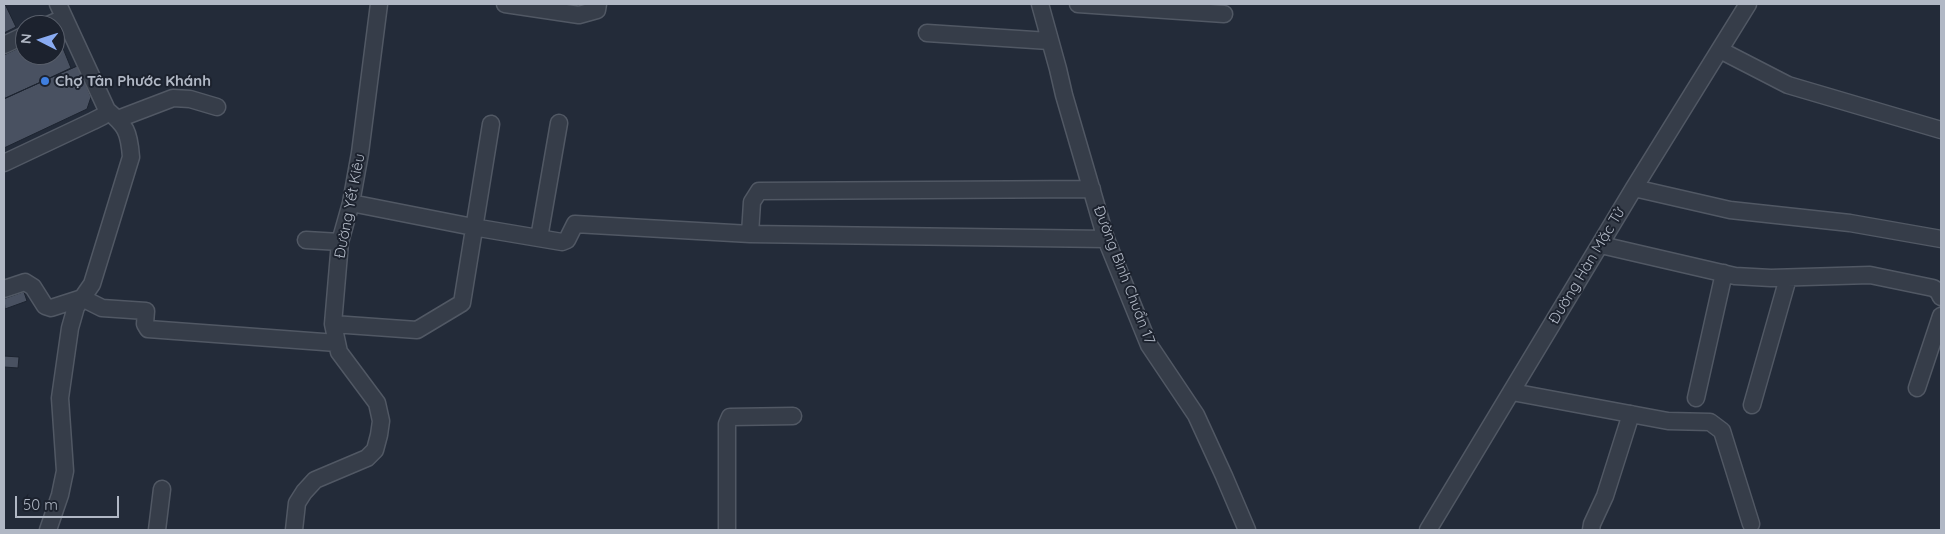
<!DOCTYPE html>
<html>
<head>
<meta charset="utf-8">
<style>
  body { margin:0 }
  #map { position:relative; width:1945px; height:534px; overflow:hidden; background:#232b39; font-family:Quicksand,sans-serif }
  canvas { display:block }
  .frame { position:absolute; inset:0; border:5px solid #b1b8c5; pointer-events:none }
  .north { position:absolute; left:15px; top:15px; width:50px; height:50px; box-sizing:border-box; background:#1c222e; border:1px solid #585e6a; border-radius:50%; rotate:275deg; font-size:14px; font-weight:700; line-height:20px; text-align:center; color:#b1b8c5 }
  .north::after { content:''; display:block; margin:auto; width:18px; height:22px; background:#89abf2; clip-path:polygon(50% 0,100% 100%,50% 72%,0 100%) }
  .scale { position:absolute; left:15px; top:496px; width:104px; height:22px; box-sizing:border-box; border:2px solid #b1b8c5; border-top:0; padding-left:6px; font-size:15px; line-height:18px; white-space:nowrap; color:#b1b8c5; -webkit-text-stroke:4px #1c222e; paint-order:stroke }
</style>
</head>
<body>
<div id="map">
<canvas width="1945" height="534"></canvas>
<div class="frame"></div>
<div class="north">N</div>
<div class="scale">50 m</div>
</div>
<script>
const g = document.querySelector('canvas').getContext('2d');
g.lineJoin = 'round';
function paint(path, color) { g.fillStyle = color; g.fill(path, 'evenodd'); }
function strokePath(path, color, width, dash) { g.strokeStyle = color; g.lineWidth = width; g.lineCap = dash ? 'butt' : 'round'; g.setLineDash(dash || []); g.stroke(path); }
function write(font, color, halo, rows, align = 'center') {
  g.font = font + ' Quicksand,sans-serif'; g.lineWidth = 4; g.setLineDash([]); g.textBaseline = 'middle'; g.strokeStyle = halo; g.fillStyle = color; for (const [text, x, y, turn = 0] of rows) {
    g.save(); g.translate(x, y); g.rotate((+turn || 0) * Math.PI / 180); g.textAlign = isNaN(turn) ? turn : align; if (halo) g.strokeText(text, 0, 0); g.fillText(text, 0, 0); g.restore();
  }
}
const building = new Path2D(`
  M4 4H5L16 27 4 33Z
  M56 31 71 68 4 99V55L25 45V55H55Z
  M78 66 91 97 87 109 4 148V99Z
  M24 292 27 301 5 309 4 299Z
  M4 356 19 357 18 368 4 367Z`);
paint(building, '#495161');
strokePath(building, '#1d2430', 1);
const minor = new Path2D(`
  M505 4 579 15 597 10 598 4
  M1040 4 1058 69 1064 95 1106 239 1149 345 1196 415 1224 476 1247 530
  M1078 4 1224 14
  M48 25 64 18
  M927 33 1049 41
  M4 45 25 35
  M1720 50 1788 85 1941 130
  M118 119 173 98 190 99 217 107
  M4 163 93 121 103 116 107 110 58 4
  M1634 188 1730 210 1850 223 1941 239
  M351 203 473 227 562 242 567 240 575 224 750 234 1106 239
  M750 234 752 202 759 191 1092 189
  M539 238 559 123
  M306 240 340 242
  M1601 245 1735 276 1771 278 1870 275 1933 288 1938 291 1941 297
  M4 289 25 282 33 287 45 306 51 308 82 298 102 308 146 311 145 324 148 329 337 343
  M333 324 417 330 462 303 491 124
  M1917 388 1941 316
  M1512 392 1668 421 1710 422 1722 431 1751 524
  M1696 398 1724 273
  M1752 405 1788 278
  M48 530 60 495 65 471 60 398 70 328 76 307 92 284 131 157C129 131 126 126 107 110
  M157 530 162 489
  M294 530 297 503 304 492 315 480 367 458 375 450 379 435 381 421 377 403 339 352 333 324 340 242 351 203 360 153 379 4
  M727 530V424L730 417 793 416
  M1428 530 1634 188 1748 4
  M1591 530 1592 524 1605 496 1631 414`);
strokePath(minor, '#515864', 19);
strokePath(minor, '#363d49', 16);
for (const [x, y, r, color] of [
  [45,81,5,"#3f7fe0"]
]) { const dot = new Path2D(); dot.arc(x, y, r, 0, 2 * Math.PI); g.fillStyle = color; g.fill(dot); strokePath(dot, '#1c222e', 2); }
write('bold 15px', '#b1b8c5', '#1c222e', [
  ["Chợ Tân Phước Khánh",55,81]
], 'left');
write('15px', '#b1b8c5', '#1c222e', [
  ["Đường Yết Kiêu",350,206,-79],
  ["Đường Hàn Mặc Tử",1587,266,-59],
  ["Đường Bình Chuẩn 17",1124,275,69]
]);
</script>
</body>
</html>
